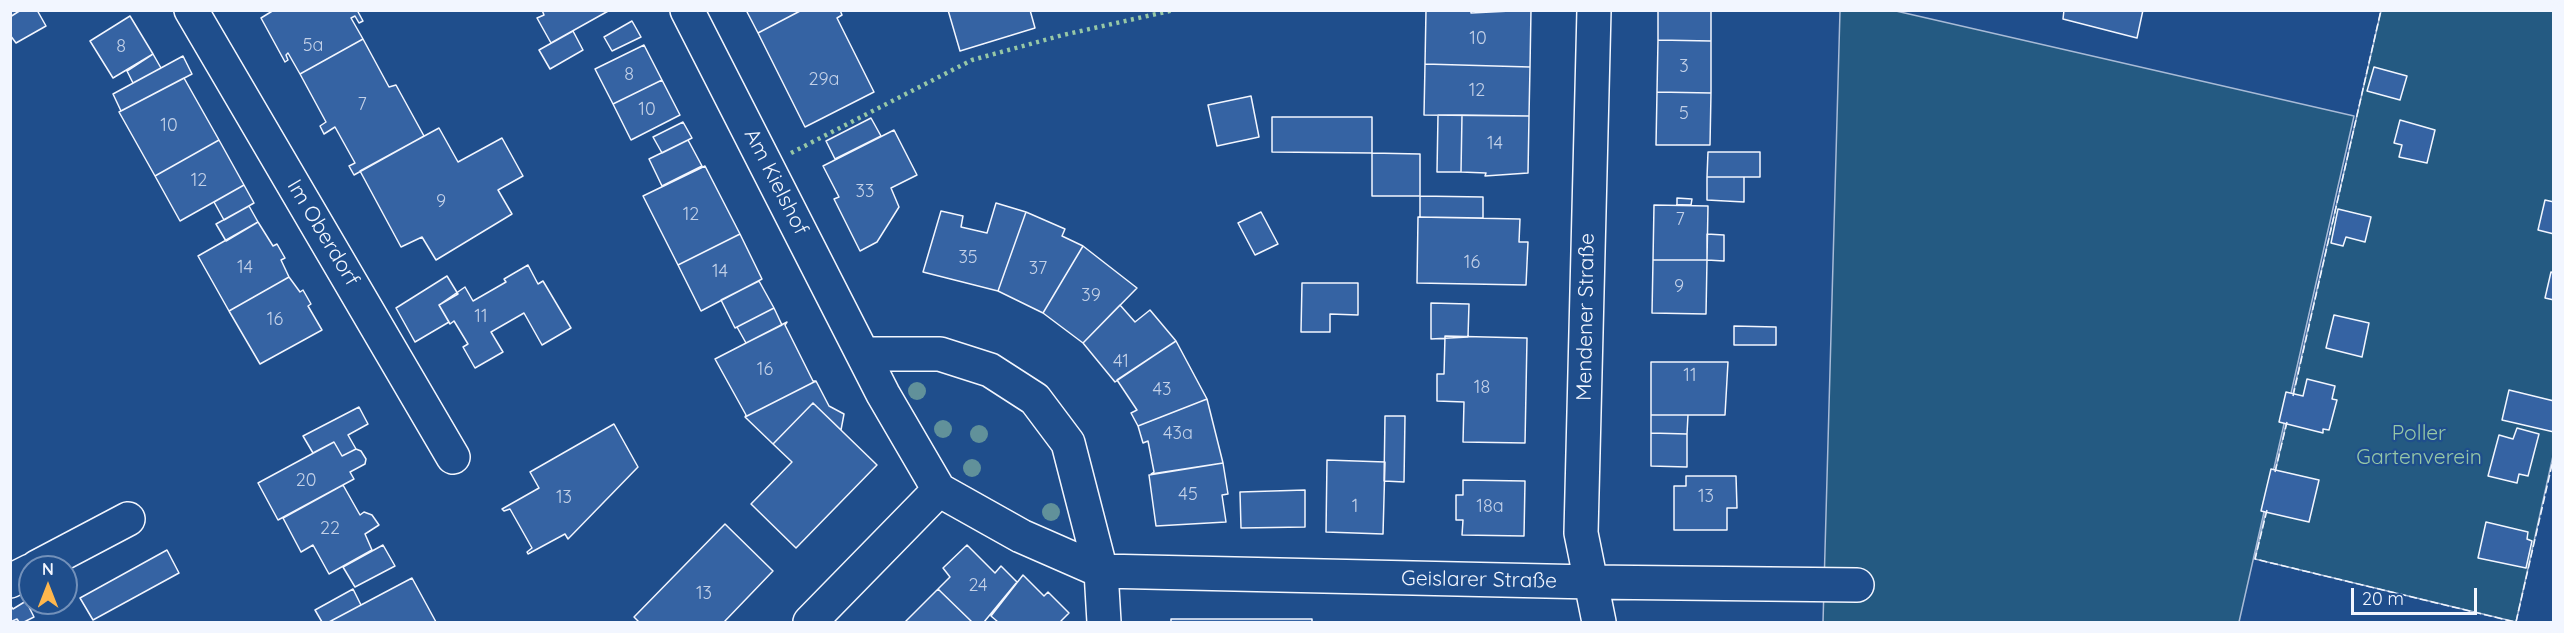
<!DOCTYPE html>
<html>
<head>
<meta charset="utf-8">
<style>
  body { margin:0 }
  #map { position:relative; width:2564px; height:633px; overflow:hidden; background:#1f4e8c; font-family:Quicksand,sans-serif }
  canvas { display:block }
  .frame { position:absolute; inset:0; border:12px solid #f2f6ff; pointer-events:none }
  .north { position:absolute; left:18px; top:555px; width:60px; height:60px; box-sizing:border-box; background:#1f4e8c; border:2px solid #7391ba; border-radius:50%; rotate:0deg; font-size:16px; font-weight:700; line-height:24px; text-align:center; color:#f2f6ff }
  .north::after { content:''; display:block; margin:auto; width:21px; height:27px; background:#ffb74d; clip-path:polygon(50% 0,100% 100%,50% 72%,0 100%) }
  .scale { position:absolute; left:2351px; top:588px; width:126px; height:27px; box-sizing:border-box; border:3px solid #f2f6ff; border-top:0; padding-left:8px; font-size:18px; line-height:21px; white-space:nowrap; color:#f2f6ff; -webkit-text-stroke:4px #1f4e8c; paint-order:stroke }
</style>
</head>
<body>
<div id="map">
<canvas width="2564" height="633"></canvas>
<div class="frame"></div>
<div class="north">N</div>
<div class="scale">20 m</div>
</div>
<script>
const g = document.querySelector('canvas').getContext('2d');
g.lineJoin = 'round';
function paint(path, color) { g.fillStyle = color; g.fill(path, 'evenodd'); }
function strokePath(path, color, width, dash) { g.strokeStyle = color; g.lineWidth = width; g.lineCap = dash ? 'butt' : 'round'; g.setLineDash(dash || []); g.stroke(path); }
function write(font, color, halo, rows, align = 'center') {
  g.font = font + ' Quicksand,sans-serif'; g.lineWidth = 4.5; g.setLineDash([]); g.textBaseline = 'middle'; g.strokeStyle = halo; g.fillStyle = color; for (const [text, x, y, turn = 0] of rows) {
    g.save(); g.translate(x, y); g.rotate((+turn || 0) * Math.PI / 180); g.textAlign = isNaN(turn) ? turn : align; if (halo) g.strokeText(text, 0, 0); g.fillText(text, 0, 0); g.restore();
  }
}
const green = new Path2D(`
  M1840 11H1896L2354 116 2239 622H1823Z
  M2381 11H2553V456L2516 622 2255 559Z`);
paint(green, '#245a82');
strokePath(green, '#a8bbd7', 1.5);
const building = new Path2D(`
  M10 10H21L10 17Z
  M21 10H37L46 26 16 43 10 35V17Z
  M274 10H357L363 21 359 23 355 16 351 18 363 39 300 74 288 53 286 55 288 60 285 62 261 18Z
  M542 10H610L551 43 537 18 544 15Z
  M746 10H802L758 33Z
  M802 10H840L842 15 837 18 874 92 805 127 758 33Z
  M948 10H1030L1035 28 960 51Z
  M1426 10H1471V13L1531 10 1530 67 1425 64Z
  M1658 10H1711V41L1658 40Z
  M2064 10H2143L2137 38 2063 19Z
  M130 16 153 54 113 78 90 41Z
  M632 21 641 37 612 51 604 37Z
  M573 31 583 50 550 69 539 50Z
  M363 39 389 87 396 85 424 136 354 175 349 166 355 163 335 127 324 134 320 126 326 122 300 74Z
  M1658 40 1711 41V93L1657 92Z
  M644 45 662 80 613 104 595 69Z
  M153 54 161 68 133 83 127 71Z
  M183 56 192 74 121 111 113 94Z
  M1425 64 1530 67 1529 116 1424 115Z
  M2374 67 2407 76 2400 100 2367 91Z
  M184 78 219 140 155 176 119 112Z
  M662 80 680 115 631 140 613 104Z
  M1657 92 1711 93 1710 145H1656Z
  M1251 96 1259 137 1217 146 1208 105Z
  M1438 115H1462L1461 172H1437Z
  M1462 115 1529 116 1528 173 1485 176 1486 173 1461 172Z
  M1272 117H1372V153L1272 152Z
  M871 118 881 136 835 159 826 141Z
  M2400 120 2435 130 2427 163 2399 157 2402 145 2394 143Z
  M683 122 692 138 662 153 653 137Z
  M439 128 458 162 502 138 523 176 498 190 512 214 436 260 422 237 401 247 360 171Z
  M894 130 917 175 891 188 899 207 877 242 860 251 834 199 839 197 823 166Z
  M219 140 244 185 180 221 155 176Z
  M688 140 702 166 662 186 649 159Z
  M1708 152H1760V177H1707Z
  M1372 153 1420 154V196H1372Z
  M705 166 740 234 678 265 643 196Z
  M1707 177H1744V202L1707 200Z
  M244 185 254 203 224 220 214 202Z
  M1420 196 1483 197V218L1420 217Z
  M1677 198 1692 199 1691 205H1677Z
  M2545 200 2554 202V234L2538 230Z
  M996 203 1026 212 998 291 923 272 941 211 963 216 961 227 987 233Z
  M1654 205 1708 206 1707 260H1653Z
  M249 206 258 222 226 241 216 224Z
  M2338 209 2371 217 2365 242 2346 237 2343 246 2331 243Z
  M1026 212 1065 229 1062 236 1083 246 1043 313 998 291Z
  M1261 212 1278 244 1255 255 1238 223Z
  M1418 217 1520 219 1519 242H1528L1526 285 1417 283Z
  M258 222 273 246 277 244 285 258 281 260 289 277 229 311 198 256Z
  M740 234 762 279 701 311 678 265Z
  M1707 234 1724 235V261L1707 260Z
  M1083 246 1137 288 1083 343 1043 313Z
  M1653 260H1707L1706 314 1652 313Z
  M528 265 538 284 543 281 571 328 542 345 524 313 491 332 503 352 475 368 463 347 468 344 454 321 450 324 439 305 465 287 473 301 506 282 504 279Z
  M2551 272 2554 273V300L2545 298Z
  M447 276 458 294 439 305 449 322 415 342 396 308Z
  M289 277 300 292 303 290 311 304 308 306 322 330 260 364 229 311Z
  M759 281 774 308 735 328 721 300Z
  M1302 283H1358V315L1330 314V332H1301Z
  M1431 303 1469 304 1468 337 1431 339Z
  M1120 305 1135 322 1150 310 1176 341 1115 382 1083 343Z
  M774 308 782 325 746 343 737 327Z
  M2334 315 2369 323 2362 357 2326 348Z
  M787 322 785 325 813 381H816L745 417 746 415 715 359Z
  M1734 326 1776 327V345H1734Z
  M1445 336 1527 338 1525 443 1463 442 1464 402 1437 401V374H1444Z
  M1176 341 1207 399 1138 426 1131 413 1137 410 1117 380Z
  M1651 362H1728L1725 415H1651Z
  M2307 379 2335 386 2332 399 2337 400 2329 430 2323 429V433L2279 422 2286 392 2303 396Z
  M816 381 829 406 844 414 841 430 813 403 773 444 745 417Z
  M2509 390 2554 401V432L2502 420Z
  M1207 399 1223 463 1151 474 1154 472 1148 441 1143 443 1138 426Z
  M813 403 877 465 796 548 751 504 792 462 773 444Z
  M359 407 368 424 348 435 356 449 342 456 334 442 313 453 303 436Z
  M1651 415H1688L1687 434 1651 433Z
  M1385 416H1405L1404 482 1384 481Z
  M614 424 638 467 568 539 565 534 528 554 527 552 532 548 510 509 504 511 502 509 539 488 530 472Z
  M2517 428 2539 434 2528 476 2519 474 2517 483 2488 476 2499 435 2513 439Z
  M1651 433 1687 434V467L1651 466Z
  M334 442 342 456 356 449 361 451 366 459 365 464 350 472 354 479 278 520 258 483Z
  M1327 460 1385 462 1383 534 1326 532Z
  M1223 463 1228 494 1222 495 1226 522 1156 526 1149 475Z
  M2271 469 2319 480 2309 522 2261 511Z
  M1686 476H1736L1737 508H1727V530H1674V486H1686Z
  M1463 480 1525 481 1524 536 1462 535 1463 520H1456V495H1463Z
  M343 485 360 515 364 512 372 515 379 525 365 534 372 550 329 574 313 545 301 552 283 518Z
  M1305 490V527L1241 528 1240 492Z
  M2486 522 2528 532 2527 539 2532 541 2526 568 2478 558Z
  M725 524 773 571 724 622H639L634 617Z
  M383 545 395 566 355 587 343 567Z
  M967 545 995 573 1001 566 1017 582 984 622H972L938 589 950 577 943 568Z
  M167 550 179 573 93 620 80 598Z
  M1023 575 1044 596 1048 592 1069 613 1060 622H998L991 616Z
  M412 578 436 622H329L361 605Z
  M353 589 361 605 329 622H322L315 610Z
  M938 589 972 622H905Z
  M26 601 34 617 24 622H19L17 619 10 622V605L13 609Z
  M1171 619H1312V622H1171Z`);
paint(building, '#3563a3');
strokePath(building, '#f2f6ff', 1.5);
const minor = new Path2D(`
  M191 10 453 457
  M687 10 883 394 939 490 1021 536 1101 571 1591 582 1857 585
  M1594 10 1581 533 1599 622
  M865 354H940L990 370 1035 399 1068 443 1101 571 1104 622
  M37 567 128 519
  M10 581 30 571
  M810 622 939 490`);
strokePath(minor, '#f2f6ff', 36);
strokePath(minor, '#1f4e8c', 33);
strokePath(new Path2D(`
  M791 153 972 60 1063 35 1174 10`), '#97c8a6', 4.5, [3, 4.5]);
strokePath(new Path2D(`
  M2293 396 2381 10
  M2275 472 2287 422
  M2267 510 2255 559 2515 622
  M2516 622 2554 456`), '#f2f6ff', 1.5, [8, 3]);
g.fillStyle = '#61919a';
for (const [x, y] of [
  [917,391],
  [943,429],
  [979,434],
  [972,468],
  [1051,512]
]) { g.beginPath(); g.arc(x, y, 9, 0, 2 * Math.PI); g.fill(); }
write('18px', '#c3d1e8', null, [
  ["10",1478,39],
  ["5a",313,46],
  ["8",121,47],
  ["3",1684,67],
  ["8",629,75],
  ["29a",824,80],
  ["12",1477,91],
  ["7",362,105],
  ["10",647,110],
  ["5",1684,114],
  ["10",169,126],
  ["14",1495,144],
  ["12",199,181],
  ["33",865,192],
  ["9",441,202],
  ["12",691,215],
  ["7",1680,220],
  ["35",968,258],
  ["16",1472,263],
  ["14",245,268],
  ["37",1038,269],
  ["14",720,272],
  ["9",1679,287],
  ["39",1091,296],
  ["11",481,317],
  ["16",275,320],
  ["41",1121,362],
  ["16",765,370],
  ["11",1690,376],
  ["18",1482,388],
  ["43",1162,390],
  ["43a",1178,434],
  ["20",306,481],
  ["45",1188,495],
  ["13",1706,497],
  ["13",564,498],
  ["1",1355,507],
  ["18a",1490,507],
  ["22",330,529],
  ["24",978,586],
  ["13",704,594]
]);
write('21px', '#f2f6ff', '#1f4e8c', [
  ["Am Kielshof",776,182,63],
  ["Im Oberdorf",323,233,59],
  ["Mendener Straße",1586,317,-89],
  ["Geislarer Straße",1479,580,1]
]);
write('21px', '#97c8a6', '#1f4e8c', [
  ["Poller",2419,434],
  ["Gartenverein",2419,458]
]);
</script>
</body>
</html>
